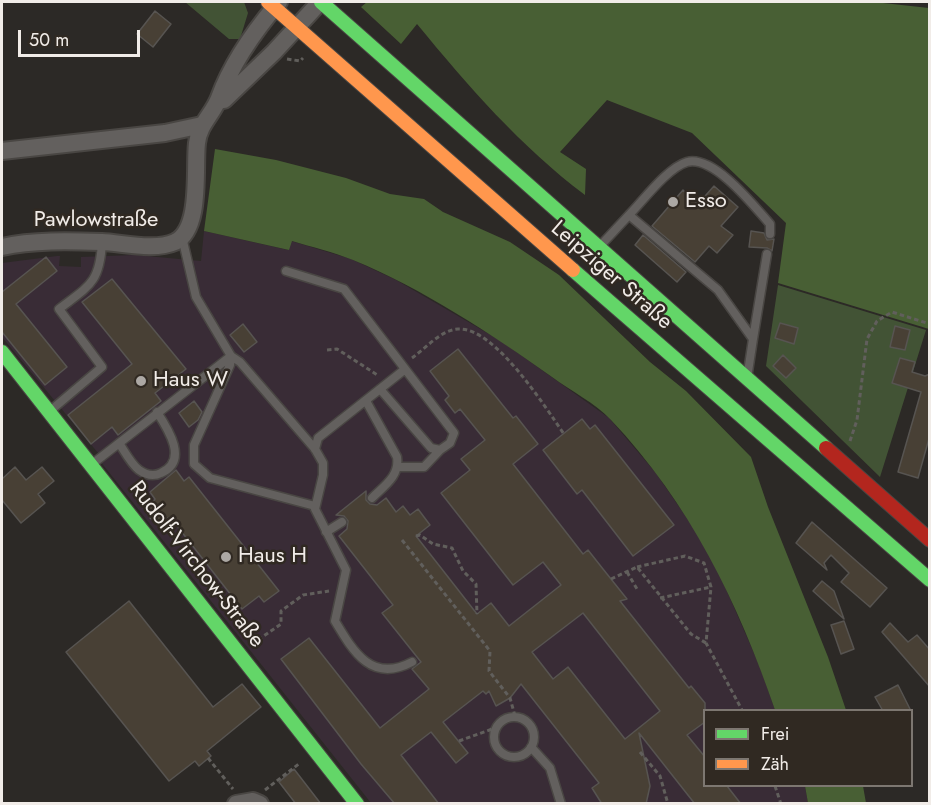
<!DOCTYPE html>
<html>
<head>
<meta charset="utf-8">
<style>
  body { margin:0 }
  #map { position:relative; width:931px; height:805px; overflow:hidden; background:#2c2926; font-family:Jost,sans-serif }
  canvas { display:block }
  .frame { position:absolute; inset:0; border:3px solid #f1ece8; pointer-events:none }
  .legend { position:absolute; left:703px; top:709px; width:210px; height:78px; box-sizing:border-box; background:#302922; border:2px solid #7d7771; margin:0; padding:8px 10px; list-style:none; font-size:18px; color:#f1ece8 }
  .legend li { display:flex; align-items:center; gap:12px; height:30px }
  .legend b { width:30px; border:2px solid #7d7771 }
  .scale { position:absolute; left:18px; top:30px; width:122px; height:27px; box-sizing:border-box; border:3px solid #f1ece8; border-top:0; padding-left:8px; font-size:18px; line-height:21px; white-space:nowrap; color:#f1ece8; -webkit-text-stroke:4px #302922; paint-order:stroke }
</style>
</head>
<body>
<div id="map">
<canvas width="931" height="805"></canvas>
<div class="frame"></div>
<ul class="legend">
<li><b style="height:8px;background:#63d668"></b>Frei</li>
<li><b style="height:8px;background:#ff974d"></b>Zäh</li>
</ul>
<div class="scale">50 m</div>
</div>
<script>
const g = document.querySelector('canvas').getContext('2d');
g.lineJoin = 'round';
function paint(path, color) { g.fillStyle = color; g.fill(path, 'evenodd'); }
function strokePath(path, color, width, dash) { g.strokeStyle = color; g.lineWidth = width; g.lineCap = dash ? 'butt' : 'round'; g.setLineDash(dash || []); g.stroke(path); }
function write(font, color, halo, rows, align = 'center') {
  g.font = font + ' Jost,sans-serif'; g.lineWidth = 5; g.setLineDash([]); g.textBaseline = 'middle'; g.strokeStyle = halo; g.fillStyle = color; for (const [text, x, y, turn = 0] of rows) {
    g.save(); g.translate(x, y); g.rotate((+turn || 0) * Math.PI / 180); g.textAlign = isNaN(turn) ? turn : align; if (halo) g.strokeText(text, 0, 0); g.fillText(text, 0, 0); g.restore();
  }
}
paint(new Path2D(`
  M204 231 288 250 291 241 351 259 396 280 501 341 609 418 655 472 693 527 719 573 760 667 775 710H704V786H805L808 803H371L100 461 103 459 2 337V263L57 256H60L59 266 81 267V257L135 255 201 261Z`), '#392c36');
paint(new Path2D(`
  M185 2H244L248 13 240 39H229Z
  M778 285 926 330 880 477 766 366Z`), '#425335');
paint(new Path2D(`
  M367 2H874L929 8V329L778 283 786 223 692 133 607 100 560 152 586 169 585 195C520 146 468 86 417 24L401 44 361 7Z
  M215 149 276 160 346 178 390 194 424 199 443 212 510 242 559 275 650 362 686 391 751 457 768 507 828 657 846 710H775C739 604 689 502 611 420 595 403 571 391 552 377 490 333 423 289 353 260 333 252 312 247 292 241L289 250 204 231Z
  M805 786H863L866 803H808Z`), '#485f34');
const building = new Path2D(`
  M155 11 171 24 153 47 137 34Z
  M714 186 738 207 721 226 733 235 717 253 709 246 695 262 652 226 683 190 698 204Z
  M751 231 764 233 767 240 774 239 772 251 767 248 749 247Z
  M643 235 686 272 677 282 635 245Z
  M46 257 57 271 16 304 67 367 45 385 2 332V292Z
  M112 279 186 369 155 393 161 401 118 435 112 427 91 444 68 415 132 364 82 302Z
  M780 323 798 328 794 344 775 338Z
  M243 324 257 342 244 352 230 335Z
  M895 326 910 330 905 350 890 347Z
  M458 349 513 418 516 416 538 444 513 464 583 554 588 550 603 569 627 599 620 601 689 688 691 686 705 703V722L687 735 705 757V786H727L741 804H695L639 733 650 786 646 804H602L592 788 599 783 521 684 510 698 496 706 489 691 486 694 483 691 443 722 468 753 456 763 431 732 401 755 439 804H395L361 764 281 659 309 638 380 728 429 689 412 669 421 662 382 613 393 605 339 536 347 529 348 521 344 516 336 515 366 491V500L370 504 377 505 386 498 396 512 403 506 410 515 418 509 430 525 416 536 477 614 491 603 509 626 561 585 543 562 513 585 441 493 470 470 461 459 485 440 460 409 455 413 445 400 449 396 430 371ZM583 613 660 711 625 739 568 667 553 679 532 652Z
  M783 355 796 368 786 378 773 366Z
  M900 358 915 362 912 372 925 376 930 374V435L918 478 898 472 921 392 892 383Z
  M194 401 202 412 198 420 189 427 179 413Z
  M582 419 590 429 595 425 674 525 633 556 582 490 577 494 543 450Z
  M15 467 26 480 42 467 54 481 38 494 45 503 21 523 2 500V479Z
  M176 470 184 481 189 477 279 591 264 602 259 596 242 609 170 517 158 523 150 518 149 508 155 499 150 492Z
  M812 522 887 588 870 607 841 582 849 573 831 555 824 563 827 570 796 543Z
  M822 581 834 591 844 619 813 591Z
  M129 601 213 707 242 684 261 707 207 751 211 756 199 766 195 761 169 781 66 652Z
  M844 621 854 649 841 654 831 625Z
  M890 623 908 642 917 635 930 650V687L882 632Z
  M898 685 911 711H883L875 697Z
  M294 769 321 804H296L279 782Z`);
paint(building, '#484035');
strokePath(building, '#575451', 1.5);
const lane = new Path2D(`
  M629 215C643 201 667 168 687 162 714 155 754 206 770 224V234
  M182 237 196 297 231 356 230 365 194 445V464L210 478 315 506
  M601 245 629 215 718 290 753 339 748 372
  M286 271 344 289 454 433 450 443 440 450 431 448 380 389
  M753 339 767 254
  M366 401 397 457C400 476 384 486 372 498
  M50 411 102 367 59 309C89 286 100 283 102 242
  M119 443C125 452 131 464 139 470 146 475 153 477 161 473 189 461 168 429 157 412
  M315 449 318 438 404 370
  M91 465 231 356 240 362 315 449 323 463V475L315 509 346 570 335 621C354 653 372 683 412 662
  M399 467H424L440 450
  M326 532 342 522
  M494 737a20 20 0 1 1 40 0a20 20 0 1 1-40 0Z
  M531 747 550 768 561 804`);
const street = new Path2D(`
  M219 100H224L274 52 320 2
  M2 151 165 133 202 125
  M2 247C33 240 69 241 102 242 123 243 155 251 175 242 202 229 194 168 197 143 199 124 213 114 219 98 231 65 256 29 279 2
  M236 804 253 801 260 804`);
const fast = new Path2D(`
  M321 2 826 448
  M573 270 930 580
  M2 352 357 804`);
const slow = new Path2D(`
  M268 2 573 270`);
const jam = new Path2D(`
  M826 448 930 540`);
strokePath(lane, '#494643', 11);
strokePath(street, '#494643', 20);
strokePath(fast, '#494643', 16);
strokePath(slow, '#494643', 16);
strokePath(jam, '#494643', 16);
strokePath(new Path2D(`
  M287 59 300 61 303 58
  M327 350 337 349 379 376
  M412 358C426 348 441 330 458 329 495 327 545 407 564 434
  M850 441 857 420 867 339 877 321 892 312 930 324
  M416 536 420 535 433 544 452 548 463 571 476 584 477 614
  M402 540 490 651 489 671 510 698 515 716
  M637 567 685 556 704 563 711 587 706 643 742 710
  M627 572 637 589
  M611 579 637 567 691 634 706 643
  M660 598 711 587
  M252 644 281 624V611L303 595 329 591
  M459 741 495 728
  M640 752 660 776 668 804
  M208 758 233 789
  M775 786 781 804
  M265 790 300 763`), '#615f5c', 3, [4.5, 3]);
strokePath(lane, '#63605e', 8);
strokePath(street, '#63605e', 16);
strokePath(fast, '#63d668', 14);
strokePath(slow, '#ff974d', 14);
strokePath(jam, '#b3261e', 14);
for (const [x, y, r, color] of [
  [673,202,6,"#aca8a4"],
  [141,381,6,"#aca8a4"],
  [226,557,6,"#aca8a4"]
]) { const dot = new Path2D(); dot.arc(x, y, r, 0, 2 * Math.PI); g.fillStyle = color; g.fill(dot); strokePath(dot, '#302922', 2); }
write('22px', '#f1ece8', '#302922', [
  ["Esso",685,202],
  ["Haus W",153,381],
  ["Haus H",238,557]
], 'left');
write('22px', '#f1ece8', '#302922', [
  ["Pawlowstraße",96,221],
  ["Leipziger Straße",611,276,41],
  ["Rudolf-Virchow-Straße",196,565,52]
]);
</script>
</body>
</html>
